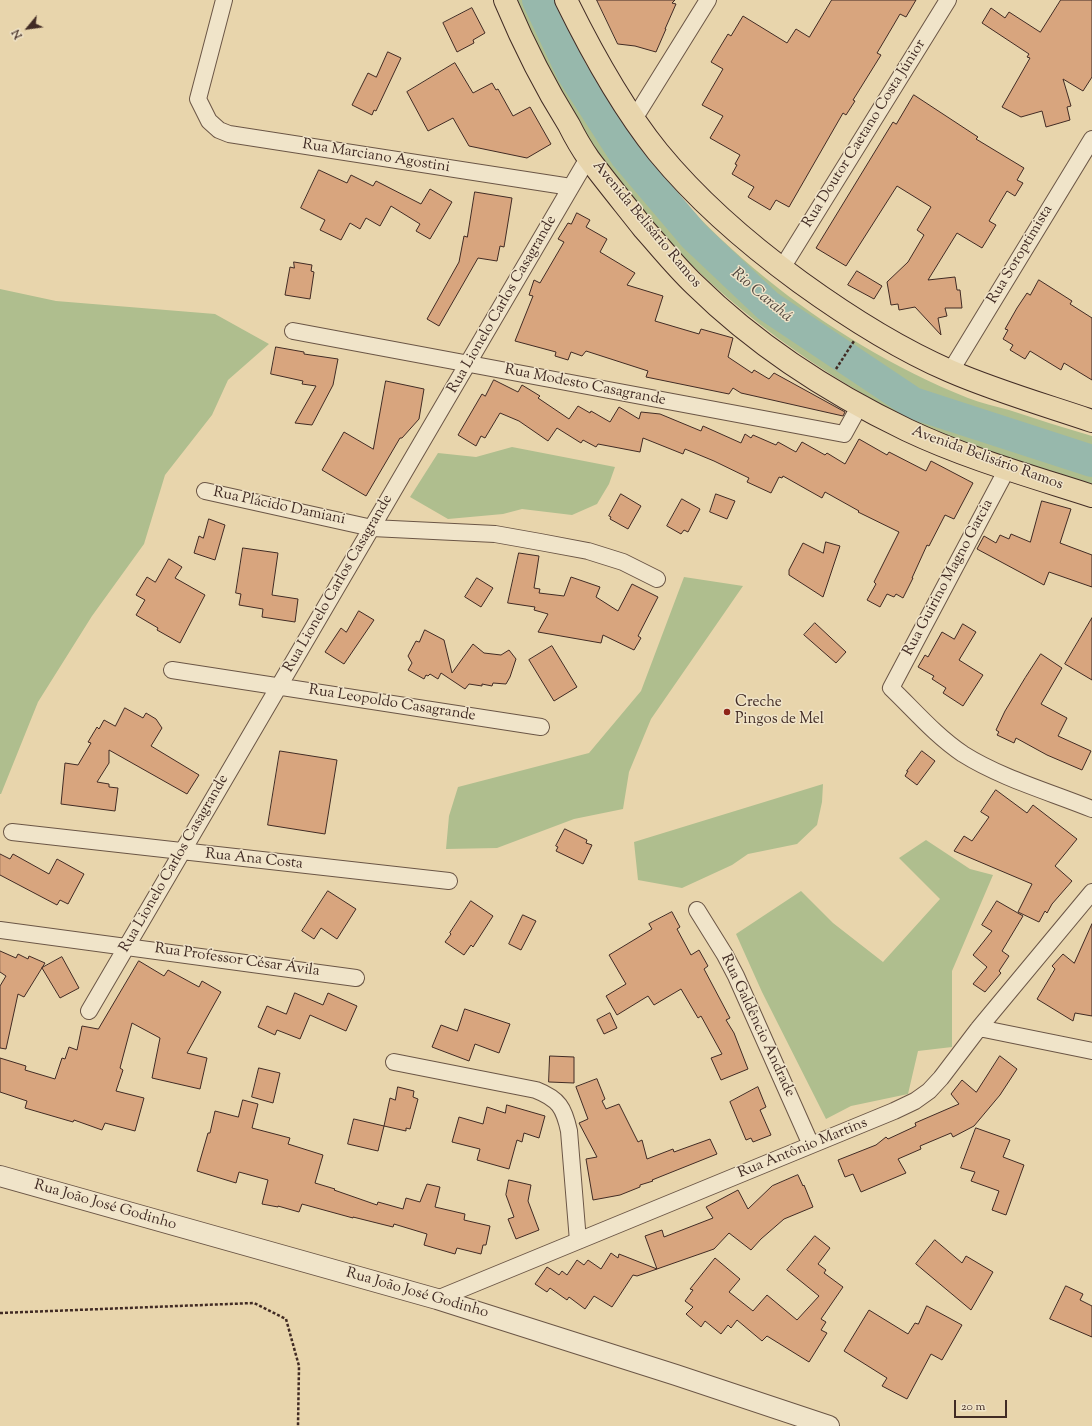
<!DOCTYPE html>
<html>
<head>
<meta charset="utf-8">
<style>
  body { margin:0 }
  #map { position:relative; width:1092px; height:1426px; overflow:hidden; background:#e8d5ac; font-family:"Sorts Mill Goudy",serif }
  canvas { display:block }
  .north { position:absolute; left:8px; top:8px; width:40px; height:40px; -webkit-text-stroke:3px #f0e4c9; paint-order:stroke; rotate:241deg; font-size:11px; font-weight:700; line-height:16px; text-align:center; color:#412b24 }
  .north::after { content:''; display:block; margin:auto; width:14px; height:18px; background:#412b24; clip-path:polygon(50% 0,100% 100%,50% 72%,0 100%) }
  .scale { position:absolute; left:954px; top:1400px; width:53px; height:18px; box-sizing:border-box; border:2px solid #412b24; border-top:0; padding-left:5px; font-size:12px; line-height:14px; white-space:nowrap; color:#412b24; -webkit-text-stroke:3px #f0e4c9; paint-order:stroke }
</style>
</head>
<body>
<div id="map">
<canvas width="1092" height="1426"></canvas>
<div class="north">N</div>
<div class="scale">20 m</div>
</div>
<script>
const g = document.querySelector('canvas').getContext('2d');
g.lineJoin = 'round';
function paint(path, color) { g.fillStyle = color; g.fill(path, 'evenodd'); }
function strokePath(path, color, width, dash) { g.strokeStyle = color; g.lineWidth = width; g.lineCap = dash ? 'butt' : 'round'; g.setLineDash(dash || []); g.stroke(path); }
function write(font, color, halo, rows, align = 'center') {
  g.font = font + ' "Sorts Mill Goudy",serif'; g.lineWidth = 3; g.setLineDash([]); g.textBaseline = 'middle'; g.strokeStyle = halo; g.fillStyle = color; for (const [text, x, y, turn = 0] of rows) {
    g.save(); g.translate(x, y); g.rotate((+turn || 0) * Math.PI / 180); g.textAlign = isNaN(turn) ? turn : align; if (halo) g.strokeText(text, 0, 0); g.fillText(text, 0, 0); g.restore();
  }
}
paint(new Path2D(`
  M516 0H551C567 35 584 70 605 102 692 233 822 339 968 398 981 403 995 406 1009 410 1037 419 1064 428 1092 436V486C1035 467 976 450 922 425 820 376 728 308 652 224 642 213 633 199 623 187 607 166 592 145 578 123 554 83 535 42 516 0Z
  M0 289 56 301 215 314 269 344 228 380 212 415 165 475 144 544 92 616 38 702 1 794H0Z
  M512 447 615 467 609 484 597 504 572 515 522 509 503 514 448 519 410 497 438 453 476 457Z
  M684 577 743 586 651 719 629 772 623 809 574 819 497 848 446 849 449 816 458 787 589 753 641 691Z
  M823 784 822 802 817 825 797 844 748 854 732 865 682 888 638 880 634 842Z
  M926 840 970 869 993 875 952 971V1047L918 1051 908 1094 851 1106 826 1119 762 992 736 934 801 891 833 923 883 962 940 899 899 858Z`), '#afbe8e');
strokePath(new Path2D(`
  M538 0 572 72 626 156 694 236 768 306 913 403 1092 461`), '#97b8ac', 32);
const building = new Path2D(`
  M597 0H675L672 3 676 4 665 29H666L656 52 635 46 618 44Z
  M832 0H916L906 17 900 14 893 26 877 53 881 55 853 100 855 101 846 115 843 113 789 207 776 200 770 210 748 197 754 187 732 174 737 165 735 164 740 155 710 138 723 116 702 105 723 69 711 62 728 34 731 36 743 16 787 43 796 29 809 37Z
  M1061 0H1092V77L1083 91 1063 79 1071 106 1067 107 1070 120 1046 127 1042 111 1021 117 1002 107 1030 58 1027 57 1029 54 982 23 991 8 1005 18 1009 12 1040 32Z
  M472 8 485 33 473 40 474 43 457 52 443 23Z
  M388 52 401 58 376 111 374 110 372 115 352 105 368 73 376 77Z
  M455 63 473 93 492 83 496 90 498 89 513 116 530 107 551 144 527 158 469 146 453 118 428 131 407 92Z
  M914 95 978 137 976 139 1024 168 1017 180 1023 183 1015 196 1007 191 989 221 996 225 982 248 957 233 928 280 955 277 957 290H960L962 308H945L947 316 938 318 941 335 915 307 899 310 898 304 891 305 887 282 908 262 924 235 917 230 931 207 897 186 846 266 816 248 893 122 896 124Z
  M319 170 347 183 351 175 373 186 376 181 421 204 430 189 452 202 430 239 416 231 420 224 391 206 380 226 366 218 360 229 350 223 341 240 320 230 325 220 301 208Z
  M475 192 512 198 504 247 500 246 497 261 478 258 439 326 427 319 459 262 464 236 467 237Z
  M577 213 590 220 586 227 607 239 600 252 635 273 627 285 663 296 655 321 699 334 701 329 733 338 728 357 752 373 754 370 769 379 774 373 845 412 843 416 741 393 733 388 729 394 646 377 648 371 586 351 582 356 571 352 568 360 555 356 556 352 515 341 533 296 529 295 534 280 540 283 564 242 558 239 568 223 571 224Z
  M294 262 312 265 311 271 314 272 310 299 285 295 290 267 294 268Z
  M857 271 882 286 874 299 848 285Z
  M1039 280 1072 301 1070 304 1092 318V380L1064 363 1061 370 1030 351 1025 359 1010 350 1013 345 1003 339 1008 330 1005 329 1017 308 1027 293 1030 295Z
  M276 347 304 352V354L338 359 333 385 312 425 295 423 316 386 302 384 303 381 271 374Z
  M494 380 518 392 522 385 540 396 538 398 569 419 578 406 590 413 591 411 610 422 619 407 639 419 641 412 660 414 701 431 703 426 741 443 745 434 751 438 753 435 776 445 778 442 796 452 802 442 825 455 827 453 845 464 859 439 887 455 889 452 926 471 931 461 973 483 954 519 945 515 929 546 927 545 912 578H913L903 598 896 594 894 597 887 594 880 607 867 600 876 584 874 582 899 532 858 512 859 511 825 492 822 498 783 476 782 478 779 477 771 493 747 482 749 478 714 461 685 449 683 454 643 438 640 452 598 444 596 447 583 440 581 443 557 428 548 441 519 421 500 413 485 438 481 436 476 446 458 435 482 394 485 396Z
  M386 381 424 389 419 419 402 438H400L366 496 322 470 344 432 373 449Z
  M621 494 641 506 628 529 610 519 611 517 609 516Z
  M716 494 735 501 727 519 710 512Z
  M682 499 700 509 688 532 684 530 681 534 667 526Z
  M1042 501 1071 509 1060 543 1092 555V587L1049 572 1044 585 977 549 984 536 996 543 1000 535 1009 539 1011 534 1030 542Z
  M209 519 225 525 215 560 194 553 199 536 203 538Z
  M826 542 840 546 823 597 789 575V570L803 543 823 553Z
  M243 548 278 553 272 595 298 599 295 622 262 617 263 609 239 605 241 594 236 593Z
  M519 553 539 556 534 588 540 589 539 593 564 596 571 577 600 587 596 597 618 611 632 584 658 597 638 636 641 638 634 650 603 635 601 643 538 632 548 614 534 610 535 607 508 603Z
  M169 559 182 567 175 578 205 595 180 643 157 630 158 628 136 615 145 600 136 595 147 577 155 582Z
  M477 578 493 588 481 607 465 597Z
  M359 611 374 620 344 664 325 652 341 628 346 632Z
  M1092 618V680L1065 664Z
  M815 623 846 652 836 663 804 635Z
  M963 624 976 632 959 660 983 675 963 706 943 693 946 688 932 679 934 676 918 667 925 655 928 657 942 632 954 639Z
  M425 630 444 640 452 673 473 644 484 653 501 655 509 650 516 659 510 677 506 684 493 683 492 686 482 684V686L469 684 465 689 441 673 438 679 430 674 428 676 426 675 424 679 408 670 412 663 408 656 416 641 419 642Z
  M552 646 577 687 554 701 529 660Z
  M1041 654 1062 668 1041 704 1067 718 1058 736 1091 751 1082 770 1047 755 1016 738 1014 743 997 735 999 732 996 730 1005 711 1025 678Z
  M125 708 143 718 146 713 156 719 162 728 151 746 199 775 187 794 109 750V763L97 782 109 784V787L118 788 115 811 61 804 65 763 78 765 91 743 88 742 97 727 99 729 104 720 115 726Z
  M280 751 337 760 325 834 268 825Z
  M922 751 935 761 917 785 905 776 908 771H907Z
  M996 790 1027 813 1033 805 1077 839 1055 866 1072 881 1052 904 1047 913 1045 911 1039 922 1018 912 1032 884 954 851 964 836 972 841 989 817 981 812Z
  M565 829 587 840 586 843 592 845 583 864 556 851 558 847 556 846Z
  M0 854 10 859 13 854 49 874 57 859 84 874 68 904 60 900 57 905 0 875Z
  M328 891 356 909 337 939 321 928 314 939 302 931Z
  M471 901 493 916 473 947 471 945 464 955 445 942 451 934 450 933Z
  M997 901 1023 916 1002 951 1009 956 999 971 1001 973 985 992 973 984 987 967 973 955 992 931 982 925Z
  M672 912 680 927 677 929 691 955 699 950 708 966 704 969 730 1018 726 1020 734 1033 748 1069 721 1080 711 1058 722 1054 701 1016 698 1018 681 989 654 1005 648 996 617 1015 606 996 626 984 609 955 652 929 649 924Z
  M523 915 536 921 521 950 509 944Z
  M1092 924V1016L1075 1013 1073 1021 1037 999 1055 969 1052 966 1063 954 1074 963Z
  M0 951 16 958 18 954 28 959 29 956 45 963 24 997 18 994 6 1049 0 1048V986L6 976 0 972Z
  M62 957 79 988 60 998 42 968Z
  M139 961 164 976 168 970 199 987 202 981 221 992 187 1053 207 1058 200 1089 152 1078 160 1038 132 1023 120 1068 123 1070 116 1091 144 1098 135 1131 105 1123 102 1130 74 1120 73 1122 25 1108 27 1101 0 1092V1058L26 1066 25 1070 55 1079 62 1058 65 1059 69 1047 77 1050 82 1026 98 1029Z
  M295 993 323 1005 328 993 357 1006 346 1031 310 1015 300 1039 277 1030 275 1035 258 1027 267 1006 286 1014Z
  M465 1009 510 1024 499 1053 475 1044 469 1061 432 1047 441 1025 457 1031Z
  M610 1013 617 1028 604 1034 597 1020Z
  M550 1056 574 1057V1083L549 1082Z
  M1000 1056 1017 1069 1000 1095 974 1126 953 1137 951 1133 920 1146 921 1149 898 1159 906 1173 861 1192 853 1174 845 1177 838 1160 876 1145 886 1137 888 1139 916 1126 915 1123 959 1104 951 1094 962 1080 976 1092Z
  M259 1068 280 1073 273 1103 252 1097Z
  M597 1079 605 1099 602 1101 606 1109 619 1104 638 1142 642 1140 647 1159 673 1149 674 1152 710 1139 717 1154 652 1180 653 1181 640 1185V1187L620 1195 593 1200 586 1159 597 1157 579 1123 588 1119 576 1087Z
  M398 1087 414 1091 413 1097 418 1099 410 1129 406 1128V1131L384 1126 390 1098 395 1100Z
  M758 1087 766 1107 760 1110 771 1135 753 1142 751 1138 746 1140 730 1102Z
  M243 1100 258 1104 252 1128 290 1138 288 1144 323 1155 315 1183 335 1189 334 1190 377 1205 378 1202 403 1209 406 1198 420 1202 427 1184 440 1187 435 1207 465 1214 464 1220 490 1226 486 1245H483L481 1254 457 1248 455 1254 424 1245 427 1234 394 1224 393 1227 353 1217V1218L302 1204 299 1212 278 1206V1207L262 1204 268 1180 239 1172 236 1183 197 1171 208 1133H210L215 1111 238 1117Z
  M507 1105 545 1116 539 1138 524 1133 522 1142 517 1140 509 1169 477 1160 480 1149 452 1142 459 1117 483 1124 487 1107 505 1113Z
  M354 1119 384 1126 378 1151 348 1144Z
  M976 1128 1010 1140 1003 1157 1024 1165 1006 1215 992 1210 999 1191 971 1181 975 1172 961 1168Z
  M798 1175 803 1186 804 1185 813 1207 784 1219 761 1239 751 1250 729 1233 714 1249 637 1276 633 1275 612 1307 594 1296 585 1309 569 1297 567 1300 550 1288 547 1292 535 1284 547 1267 559 1275 562 1271 567 1275 577 1260 584 1265 588 1260 601 1269 611 1253 618 1258 619 1254 657 1269 645 1236 662 1230 664 1237 713 1218 706 1207 738 1190 748 1209 772 1186Z
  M509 1180 531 1185 528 1201 539 1230 516 1239 508 1219 514 1217 506 1195Z
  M815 1236 830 1248 818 1264 826 1270 824 1273 843 1287 821 1319 826 1322 821 1330 827 1333 809 1362 767 1336 762 1341 737 1320 731 1328 728 1325 721 1334 705 1321 701 1327 686 1314 693 1307 685 1301 693 1290 690 1289 715 1258 740 1279 729 1292 753 1311 767 1295 797 1320 819 1296 787 1270Z
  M935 1240 962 1263 966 1256 993 1272 971 1310 916 1264Z
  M1066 1286 1083 1294 1080 1300 1092 1306V1337L1050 1319Z
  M927 1306 962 1325 942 1360 931 1354 907 1399 882 1386 887 1378 844 1351 869 1310 908 1334 915 1323 918 1324Z`);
paint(building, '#d8a57e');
strokePath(building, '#412b24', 1);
const minor = new Path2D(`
  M224 0 198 99 209 121 219 130 229 134 571 187
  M634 119 708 0
  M782 268 948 0
  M293 331 844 434 860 405
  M950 372 1092 139
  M1007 469 891 688C914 710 936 736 963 754 1001 778 1050 792 1092 809
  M205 491 372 528 495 534 540 542 588 551 623 562 657 579
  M172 670 541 727
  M12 832 449 881
  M697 910 725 955 736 976 811 1145
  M0 930 356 978
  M89 1011 588 158
  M979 1028 1092 1051
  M394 1062 536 1090C559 1099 564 1108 569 1131L578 1241
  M437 1299 894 1111 915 1101 929 1091 941 1078 979 1028 1092 892`);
const tertiary = new Path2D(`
  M0 1176 437 1299 676 1375 829 1426`);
const primary = new Path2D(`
  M505 0C523 43 544 85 569 125 575 137 582 149 589 159 607 183 626 206 644 229 661 248 677 268 695 285 756 345 830 393 907 430 966 458 1030 476 1092 496
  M566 0C592 53 621 106 658 152 699 202 748 244 800 282 847 316 897 348 950 371 996 391 1045 405 1092 421`);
strokePath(minor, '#6b5646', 18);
strokePath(tertiary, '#6b5646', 22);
strokePath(primary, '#412b24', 24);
strokePath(new Path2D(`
  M836 369 854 341
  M0 1313 254 1303 286 1319 299 1366 298 1426`), '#412b24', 2.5, [3, 2]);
strokePath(minor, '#f0e4c9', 16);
strokePath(tertiary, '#f0e4c9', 20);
strokePath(primary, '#e8d5ac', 22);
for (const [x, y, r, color] of [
  [727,712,4,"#8f2418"]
]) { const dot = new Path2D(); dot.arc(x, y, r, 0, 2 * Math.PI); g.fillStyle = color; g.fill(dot); strokePath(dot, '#f0e4c9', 1.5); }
write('15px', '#412b24', '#f0e4c9', [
  ["Rua Doutor Caetano Costa Júnior",865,134,-58],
  ["Rua Marciano Agostini",376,157,9],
  ["Avenida Belisário Ramos",646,225,50],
  ["Rua Soroptimista",1021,255,-59],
  ["Rua Lionelo Carlos Casagrande",503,305,-60],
  ["Rua Modesto Casagrande",585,386,11],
  ["Avenida Belisário Ramos",987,459,20],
  ["Rua Plácido Damiani",279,507,12],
  ["Rua Guirino Magno Garcia",949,578,-62],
  ["Rua Lionelo Carlos Casagrande",339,584,-60],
  ["Rua Leopoldo Casagrande",392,704,9],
  ["Rua Ana Costa",254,860,6],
  ["Rua Lionelo Carlos Casagrande",175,864,-60],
  ["Rua Professor César Ávila",237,961,8],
  ["Rua Galdêncio Andrade",757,1026,65],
  ["Rua Antônio Martins",803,1149,-22],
  ["Rua João José Godinho",105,1206,16],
  ["Rua João José Godinho",417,1294,16]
]);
write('15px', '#412b24', '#f0e4c9', [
  ["Creche",735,703],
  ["Pingos de Mel",735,720]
], 'left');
write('italic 16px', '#52473f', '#f0e4c9', [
  ["Rio Carahá",761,296,40]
]);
</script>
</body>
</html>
